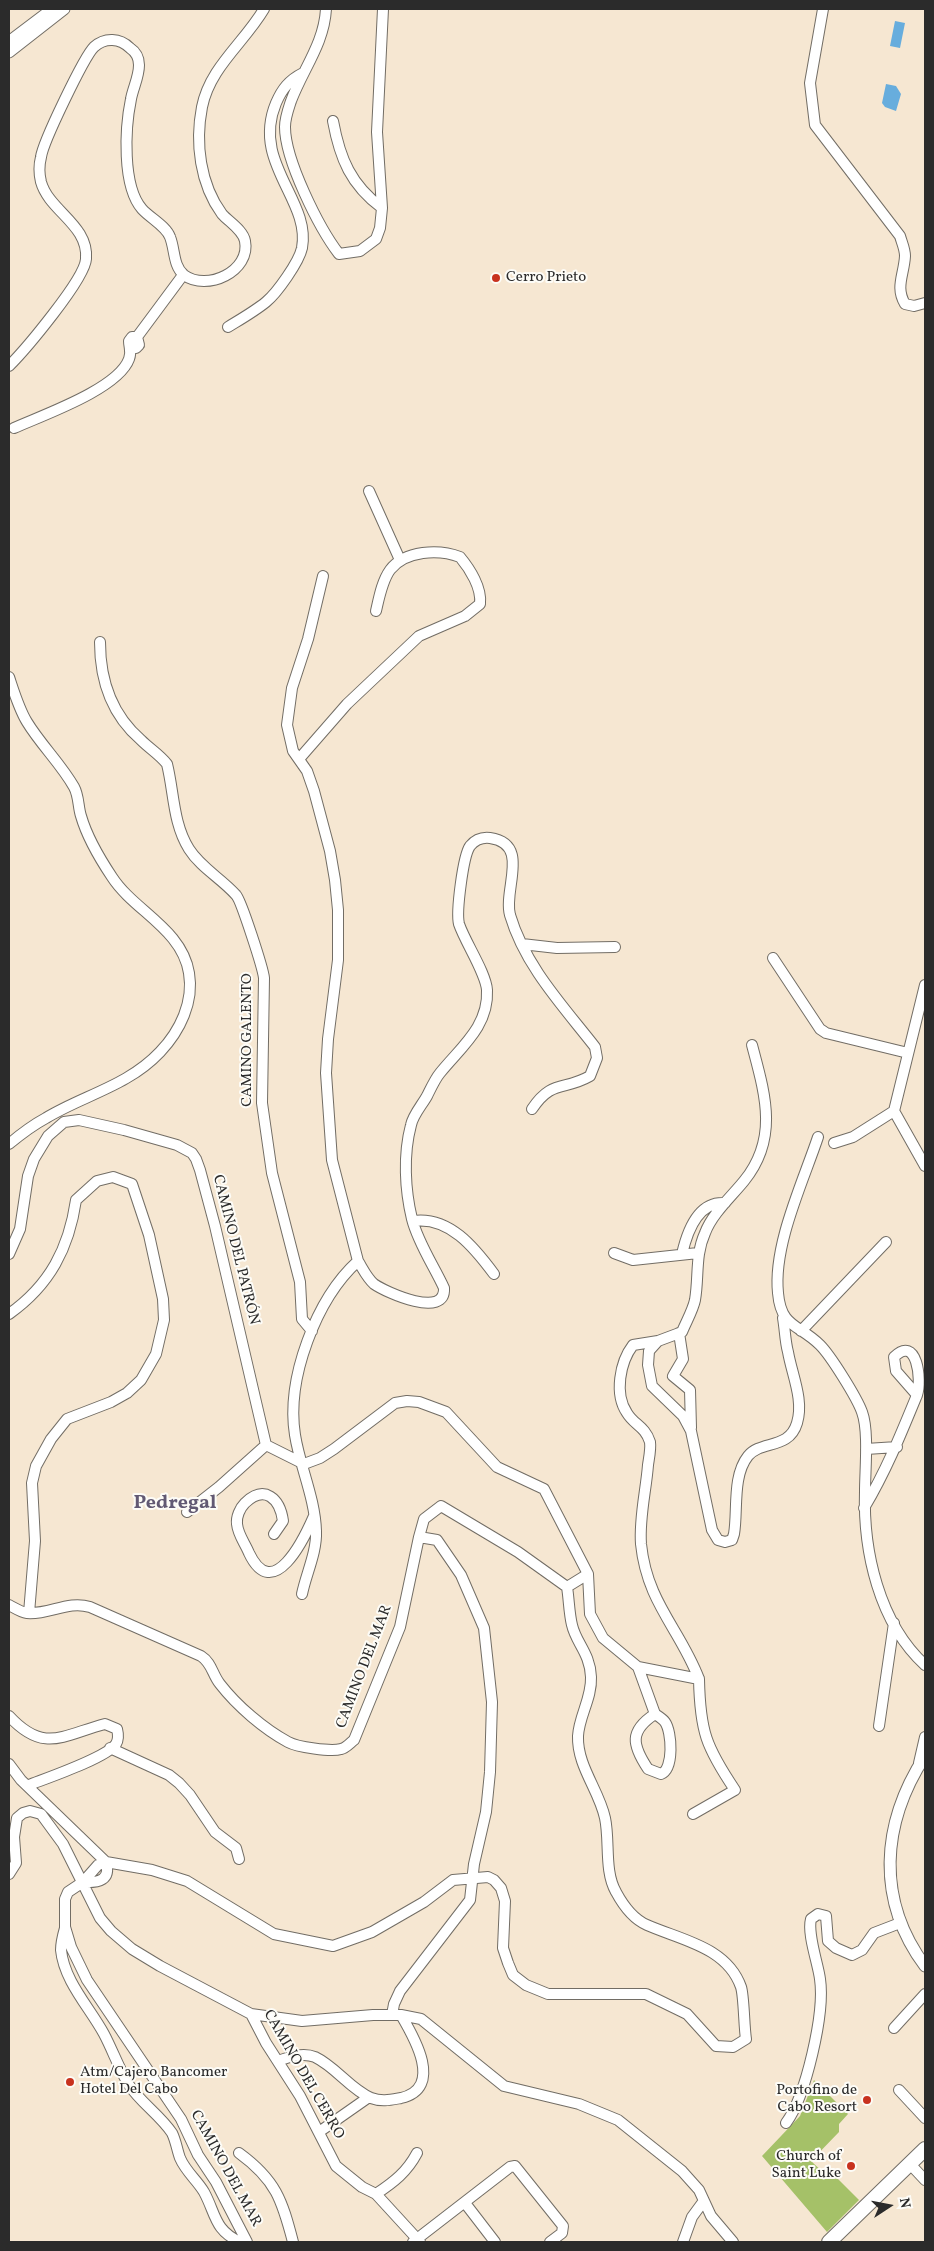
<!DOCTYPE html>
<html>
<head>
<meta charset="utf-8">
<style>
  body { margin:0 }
  #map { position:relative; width:934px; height:2251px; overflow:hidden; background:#f6e7d2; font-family:Vollkorn,serif }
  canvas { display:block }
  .frame { position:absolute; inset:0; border:10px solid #2b2b2b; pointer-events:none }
  .north { position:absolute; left:864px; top:2181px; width:50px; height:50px; -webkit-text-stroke:4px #fdfcf7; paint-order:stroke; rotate:79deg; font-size:14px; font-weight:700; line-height:20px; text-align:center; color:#2b2b2b }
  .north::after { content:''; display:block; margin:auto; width:18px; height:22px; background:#2b2b2b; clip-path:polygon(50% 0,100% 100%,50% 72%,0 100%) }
</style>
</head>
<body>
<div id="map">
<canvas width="934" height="2251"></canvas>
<div class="frame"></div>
<div class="north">N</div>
</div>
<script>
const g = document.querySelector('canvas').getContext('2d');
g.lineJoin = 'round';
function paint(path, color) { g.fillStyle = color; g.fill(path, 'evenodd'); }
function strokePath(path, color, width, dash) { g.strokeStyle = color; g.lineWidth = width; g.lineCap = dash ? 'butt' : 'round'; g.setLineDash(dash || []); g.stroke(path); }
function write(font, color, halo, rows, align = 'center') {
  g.font = font + ' Vollkorn,serif'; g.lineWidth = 4; g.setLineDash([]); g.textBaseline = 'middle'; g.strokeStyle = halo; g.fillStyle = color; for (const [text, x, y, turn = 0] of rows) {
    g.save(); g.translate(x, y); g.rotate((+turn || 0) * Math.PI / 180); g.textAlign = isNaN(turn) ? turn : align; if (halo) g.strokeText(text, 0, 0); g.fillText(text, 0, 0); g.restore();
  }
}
paint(new Path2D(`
  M814 2080 848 2114 839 2124V2132L811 2161 825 2174 829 2170 859 2200 827 2232 762 2156 800 2116Z`), '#a5c168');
paint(new Path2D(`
  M895 21 905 23 900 48 890 46Z
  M886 84 896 86 901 94 896 111 885 107 882 103Z`), '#67addd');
const minor = new Path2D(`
  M326 9C324 44 303 69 291 101 288 110 285 118 285 127 285 160 319 228 339 254L360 251 376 239 380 228 382 208 377 132 383 9
  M823 9 810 83 815 125 900 236C902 243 905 249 905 256 904 275 895 287 905 304L914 306 925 303
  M333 121C340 159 351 185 382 208
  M228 327C241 319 255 311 266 302 277 293 299 262 302 248 311 200 251 163 276 103 282 89 289 80 303 73
  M137 337 183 275
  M9 366C25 350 85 279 86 259 89 225 49 211 41 182 39 174 39 165 41 157 43 142 84 57 94 47 105 37 120 38 130 48 136 52 139 58 139 65 139 77 133 88 131 99 125 128 122 186 142 209 150 218 166 226 170 237 175 249 173 266 184 275 207 292 251 271 245 241 243 230 229 222 222 214 200 184 195 143 202 107 210 67 244 43 264 9
  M14 428C43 415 118 389 129 359 132 351 129 348 129 341L132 337H137L139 345 136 348 131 347
  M369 491 400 560
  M323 576 308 639 292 688 287 725 293 751 307 771 314 791 330 851 335 880 338 910V960L328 1039 326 1073 332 1160 358 1261
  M100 642C100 680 112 715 141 740 150 749 159 754 167 764 174 792 173 824 189 849 201 868 221 878 236 895 241 900 263 968 264 978L262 1103 272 1173 300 1282 302 1319 312 1331
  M9 677C14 692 19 709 27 722 41 745 61 764 74 787 79 796 78 807 81 816 87 837 100 859 112 877 134 911 182 929 189 973 194 1002 180 1031 160 1052 128 1086 84 1095 46 1118 33 1125 21 1134 9 1144
  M299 759 347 704 419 636 465 616 480 604C482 588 470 569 460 557 439 549 405 550 390 570 382 581 379 598 376 611
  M522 944 557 948 615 947
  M773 958 820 1029 826 1033 908 1053
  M894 1111 925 1166
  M818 1137C803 1182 773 1245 778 1293 781 1328 799 1324 820 1345 831 1356 857 1398 862 1412 869 1431 865 1470 865 1491 863 1551 879 1623 925 1665
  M834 1143 853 1137 894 1111 925 985
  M413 1221C449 1216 474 1247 494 1274
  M614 1253 633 1260 698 1253
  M9 1254 20 1229 28 1176 34 1159 48 1136 64 1122 79 1120 124 1130 177 1145 192 1153 196 1159 200 1170 215 1226 266 1445 304 1464 320 1458 334 1449 395 1403 407 1401 419 1402 446 1412 497 1467 544 1489 588 1574 590 1614 603 1638 638 1667 699 1679C700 1731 706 1747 735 1790L693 1814
  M682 1254C687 1232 698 1201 725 1203
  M9 1314C50 1285 69 1248 76 1200L97 1181 113 1177 132 1184 149 1235 163 1299 164 1320 156 1354 141 1380 127 1393 111 1402 67 1419 51 1439 36 1466 32 1483 35 1541 29 1613
  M801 1331 886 1242
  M679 1333 683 1359 673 1376 690 1390 691 1428
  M658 1341 649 1351 648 1365 652 1386 683 1416 691 1431 712 1530 718 1540 725 1542 732 1540 734 1534C738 1511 732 1476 748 1456 761 1440 789 1450 797 1423 804 1400 792 1375 788 1352 785 1341 785 1329 783 1318
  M866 1449 897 1447
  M864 1508C886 1471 901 1434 917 1395 922 1380 917 1334 894 1357L896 1371 917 1395
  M187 1512 219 1487 266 1445
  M274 1534 283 1521C280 1499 265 1484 245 1503 240 1508 236 1517 237 1524 238 1535 245 1543 249 1553 273 1604 304 1539 314 1516
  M302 1594C306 1574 317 1552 316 1531 315 1498 300 1467 295 1435 286 1379 316 1299 358 1261 363 1269 367 1278 374 1284 387 1293 446 1319 444 1288 434 1266 418 1243 412 1219 405 1190 403 1155 411 1125 413 1115 422 1105 427 1096 431 1088 435 1079 440 1073 461 1047 489 1026 487 990 486 973 465 942 459 924 456 912 463 856 470 846 475 840 482 837 490 838 531 844 503 889 510 915 525 966 563 1006 595 1047L597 1058 590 1076C564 1091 552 1079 532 1109
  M9 1605C15 1608 20 1612 27 1613 49 1615 68 1600 90 1607L201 1656C212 1663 212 1674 220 1684 237 1706 264 1729 288 1742 297 1747 331 1752 341 1749 346 1748 350 1743 354 1740L400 1627 419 1537
  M638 1667 655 1714
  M699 1679C680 1629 647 1603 641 1544 639 1518 646 1491 648 1465 649 1458 651 1449 650 1442 645 1426 634 1425 627 1413 614 1394 620 1362 633 1345L658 1341 682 1332C686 1322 693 1310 695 1300 699 1277 695 1255 705 1233 712 1214 731 1197 744 1181 779 1138 765 1094 752 1045
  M655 1714C658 1716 663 1719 665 1722 672 1732 674 1769 661 1774L648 1769C632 1745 629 1731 655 1714Z
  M9 1716C44 1754 63 1735 105 1724L117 1729C118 1733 119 1739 116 1744 106 1758 47 1778 29 1785
  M879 1726 894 1623
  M110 1748 169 1775 179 1783 190 1795 215 1832 236 1848 239 1859
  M919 1763 925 1737
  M9 1764 21 1780 106 1862C111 1880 99 1883 83 1882
  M9 1874 16 1863 14 1837 17 1818 23 1813 30 1811 41 1814 63 1844 100 1918 111 1931 132 1949 160 1966 251 2014 266 2043 300 2096 336 2166 362 2187 376 2194 420 2242
  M65 1928C63 1935 61 1944 61 1950 64 1981 90 2008 104 2034 113 2051 119 2069 129 2085 141 2103 160 2115 172 2133 176 2141 177 2150 180 2158 186 2172 197 2180 204 2192 216 2214 214 2230 240 2242
  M251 2014 302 2021 373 2015H401L421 2019 504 2086 579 2104 618 2120 682 2171 699 2190 711 2216 733 2242
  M392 2015 394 2004 400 1991 470 1900 474 1864 486 1812 490 1772 492 1702 484 1628 461 1575 437 1540 419 1537 424 1519 441 1506 518 1552 567 1587
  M894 2028 925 1994
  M278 2061C289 2057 303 2052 315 2057 336 2067 350 2089 371 2098 382 2102 390 2100 401 2098 444 2088 414 2037 401 2015
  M899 2090 925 2118
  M786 2123C806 2096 825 2013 820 1979 818 1963 807 1934 811 1919L818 1914 826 1916 828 1941 836 1948 852 1955 862 1950 874 1933 900 1923
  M319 2132 369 2097
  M239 2153C276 2180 282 2200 293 2242
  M910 2164 925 2180
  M376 2194C394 2182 407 2172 417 2153
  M465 2203 495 2242
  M247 2242 216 2182 198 2155 181 2119 87 1980 71 1947 65 1927V1899L68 1892 83 1882 98 1865 106 1862 152 1870 187 1881 274 1934 333 1946 372 1932 424 1902 453 1880 488 1877 494 1880 501 1888 505 1901 503 1948 508 1963 513 1975 526 1985 548 1994H646L687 2014 716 2046 733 2047 746 2039C744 2027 744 1996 741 1987 727 1947 681 1940 647 1925 633 1919 623 1905 616 1892 604 1871 610 1841 605 1818 599 1790 577 1766 578 1736 579 1716 592 1698 591 1677 590 1653 576 1643 572 1625 569 1613 569 1599 567 1587L588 1574
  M413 2242 510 2167 515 2166 563 2226 562 2233 550 2242
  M683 2242 692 2217 703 2202`);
const tertiary = new Path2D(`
  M9 42 50 11
  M9 52 64 9
  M925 1756C881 1824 876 1900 925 1966`);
const secondary = new Path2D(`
  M829 2242 925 2149`);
strokePath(minor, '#726d65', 12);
strokePath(tertiary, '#726d65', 13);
strokePath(secondary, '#726d65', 16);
strokePath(minor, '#fff', 10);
strokePath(tertiary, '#fff', 11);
strokePath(secondary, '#fff', 14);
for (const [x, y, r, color] of [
  [496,278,5,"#c8321e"],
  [70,2082,5,"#c8321e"],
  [867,2100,5,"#c8321e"],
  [851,2166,5,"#c8321e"]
]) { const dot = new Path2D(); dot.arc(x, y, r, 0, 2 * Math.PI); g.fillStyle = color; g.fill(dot); strokePath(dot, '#fdfcf7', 2); }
write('15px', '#2b2b2b', '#fdfcf7', [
  ["Cerro Prieto",506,278],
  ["Atm/Cajero Bancomer",80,2073],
  ["Hotel Del Cabo",80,2090],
  ["Portofino de",857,2091,"right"],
  ["Cabo Resort",857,2108,"right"],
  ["Church of",841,2157,"right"],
  ["Saint Luke",841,2174,"right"]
], 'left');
write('15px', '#2b2b2b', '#fdfcf7', [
  ["CAMINO GALENTO",248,1040,-90],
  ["CAMINO DEL PATRÓN",235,1250,76],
  ["CAMINO DEL MAR",365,1667,-69],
  ["CAMINO DEL CERRO",303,2075,60],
  ["CAMINO DEL MAR",225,2169,61]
]);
write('bold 20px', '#625973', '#fdfcf7', [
  ["Pedregal",175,1504]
]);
</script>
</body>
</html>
